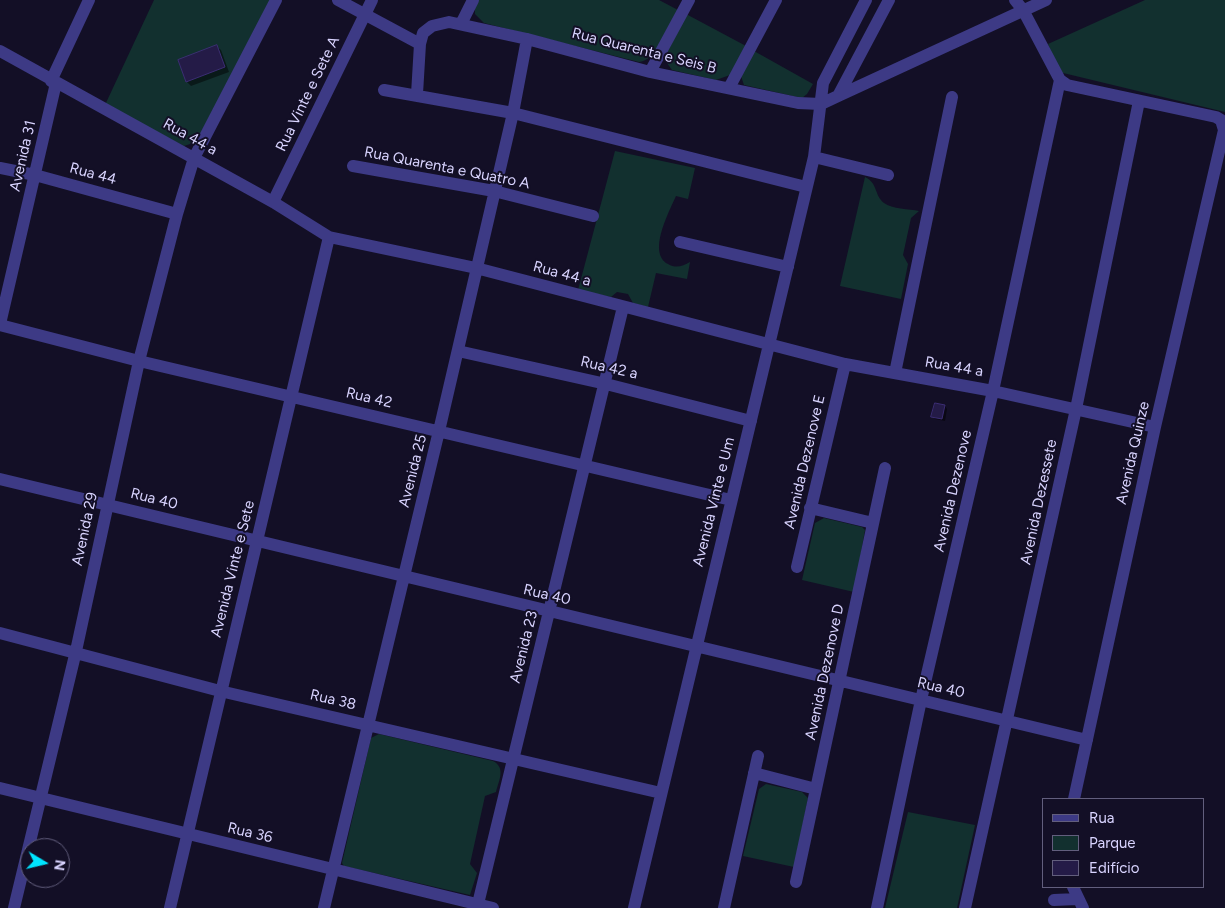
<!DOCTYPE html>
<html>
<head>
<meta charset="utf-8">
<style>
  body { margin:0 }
  #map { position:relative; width:1225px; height:908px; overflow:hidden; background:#130f26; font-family:Figtree,sans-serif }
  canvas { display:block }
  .legend { position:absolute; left:1042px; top:798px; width:162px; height:90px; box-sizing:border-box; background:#130f26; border:1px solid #625e7d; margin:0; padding:6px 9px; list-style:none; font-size:15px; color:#d9d4ff }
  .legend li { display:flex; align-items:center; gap:10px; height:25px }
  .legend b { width:25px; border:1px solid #625e7d }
  .north { position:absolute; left:20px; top:838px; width:50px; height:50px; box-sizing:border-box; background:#130f26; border:1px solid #625e7d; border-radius:50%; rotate:99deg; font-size:14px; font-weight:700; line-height:20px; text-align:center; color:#d9d4ff }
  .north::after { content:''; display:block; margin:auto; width:18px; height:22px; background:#00e5ff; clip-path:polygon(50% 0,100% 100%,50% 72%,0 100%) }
</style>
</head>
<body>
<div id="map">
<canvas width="1225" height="908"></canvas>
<ul class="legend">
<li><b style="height:6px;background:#3d3a85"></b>Rua</li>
<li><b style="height:14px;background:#12302f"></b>Parque</li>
<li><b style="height:14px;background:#241b47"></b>Edifício</li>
</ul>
<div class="north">N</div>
</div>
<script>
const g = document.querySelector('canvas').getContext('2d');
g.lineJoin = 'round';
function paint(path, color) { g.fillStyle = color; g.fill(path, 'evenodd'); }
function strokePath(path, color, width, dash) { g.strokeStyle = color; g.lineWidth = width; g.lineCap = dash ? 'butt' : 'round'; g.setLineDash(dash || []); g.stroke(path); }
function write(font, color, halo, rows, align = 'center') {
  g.font = font + ' Figtree,sans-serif'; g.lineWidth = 4; g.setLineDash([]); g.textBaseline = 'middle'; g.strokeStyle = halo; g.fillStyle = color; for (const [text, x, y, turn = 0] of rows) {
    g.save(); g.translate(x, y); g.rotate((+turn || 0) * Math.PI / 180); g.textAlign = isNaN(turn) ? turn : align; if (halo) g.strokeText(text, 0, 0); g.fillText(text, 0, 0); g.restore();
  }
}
paint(new Path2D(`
  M154 0H272L196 142 184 146 105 105Z
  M478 0H659L678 10C669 26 659 60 639 62L484 23 475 14V8Z
  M1145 0H1225V112L1059 72 1048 44Z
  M686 14 746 46 730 75 716 80 672 70 664 59Z
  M754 51 813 84 807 94 802 98 744 85 741 76Z
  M615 151 695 168 688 199 676 196C669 212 647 253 668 264 676 269 683 266 690 262L687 279 656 273 648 307 633 303 628 294 617 292 611 297 578 290Z
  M865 177C878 183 874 195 884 203 892 209 909 209 919 211L911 218 903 255 908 264 901 299 840 286Z
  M824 518 862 527 865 530 854 592 802 580 815 523Z
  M379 734 493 761C506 768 499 780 496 792L485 796 470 864 477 873 470 895 344 866 342 863 371 738Z
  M766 784 802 792 808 798 794 867 743 856 759 789Z
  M908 812 975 825 957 908H885Z`), '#12302f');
paint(new Path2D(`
  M216 46 221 50 229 72 191 86 187 82Z
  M945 406 947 409 945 421 935 419 933 417Z`), '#0007');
const building = new Path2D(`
  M217 45 225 67 186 82 178 60Z
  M935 403 945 405 942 419 931 417Z`);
paint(building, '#241b47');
strokePath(building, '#3b2d73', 1);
strokePath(new Path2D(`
  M338 0 420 44
  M1015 0 1023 10 1060 80 1067 85 1216 117 1221 120 1224 130 1155 427 1074 799
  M461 24 473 0
  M0 51 273 202 329 237 476 268 845 364 993 391 1155 427
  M650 72 689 0
  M51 81 89 0
  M729 88 776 0
  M384 90 513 113 806 187
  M417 94 420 44 423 33 432 26 449 22 527 39 650 72 798 103 821 104 838 96 889 0
  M838 96 1046 0
  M814 157 888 175
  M353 166 494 191 593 216
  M0 168 35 175 177 214
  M273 202 372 0
  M680 242 788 267
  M0 324 56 83
  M0 325 139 361 731 500
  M458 351 606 384 751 421
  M895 373 952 97
  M0 479 1087 740
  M810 508 873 523
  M797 567 845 364
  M0 633 220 691 661 793
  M754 773 816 789
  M0 788 493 908
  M796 882 885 468
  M1073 887 1083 908
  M1054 900 1077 899
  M14 908 76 651 139 361 177 214 194 158 276 0
  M170 908 329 237
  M324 908 439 431 513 113 527 39
  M477 908 623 307
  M634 908 814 157 823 83 866 0
  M724 908 758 756
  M877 908 921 700 993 391 1060 80
  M965 908 1076 409 1139 101`), '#3d3a85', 12);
write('15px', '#d9d4ff', '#130f26', [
  ["Rua Quarenta e Seis B",644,51,14],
  ["Rua Vinte e Sete A",308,94,-64],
  ["Rua 44 a",190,137,29],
  ["Avenida 31",23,156,-77],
  ["Rua Quarenta e Quatro A",447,168,11],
  ["Rua 44",93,174,15],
  ["Rua 44 a",562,274,15],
  ["Rua 44 a",954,367,10],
  ["Rua 42 a",609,368,13],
  ["Rua 42",369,398,13],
  ["Avenida Quinze",1133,453,-77],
  ["Avenida Dezenove E",805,462,-77],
  ["Avenida 25",413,471,-76],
  ["Avenida Dezenove",953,491,-77],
  ["Rua 40",154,499,14],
  ["Avenida Vinte e Um",714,502,-76],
  ["Avenida Dezessete",1039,502,-78],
  ["Avenida 29",85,529,-78],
  ["Avenida Vinte e Sete",233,569,-76],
  ["Rua 40",547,595,13],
  ["Avenida 23",524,647,-76],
  ["Avenida Dezenove D",825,672,-78],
  ["Rua 40",941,688,13],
  ["Rua 38",333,700,13],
  ["Rua 36",250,833,13]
]);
</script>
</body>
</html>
